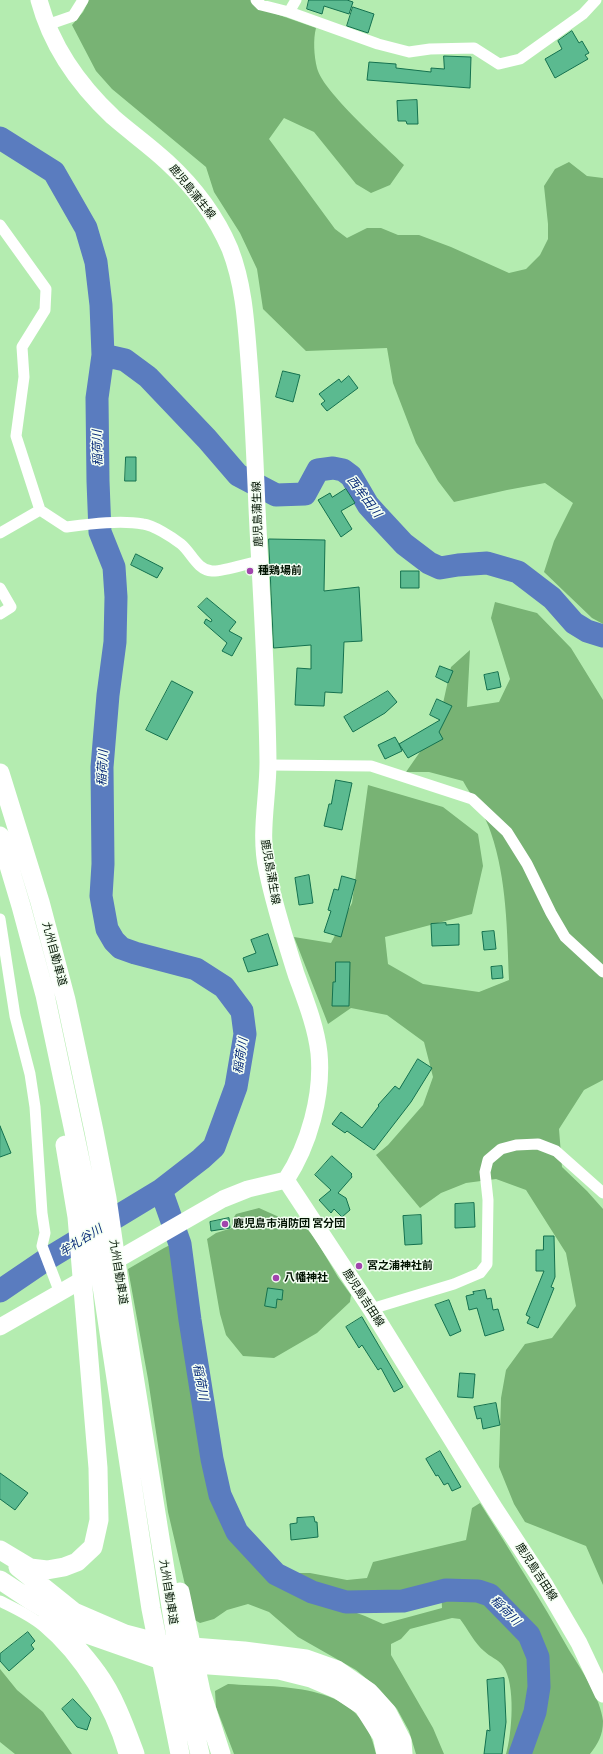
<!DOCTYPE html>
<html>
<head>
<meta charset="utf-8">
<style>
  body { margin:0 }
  canvas { display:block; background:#b4ecb0 }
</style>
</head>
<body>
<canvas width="603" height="1754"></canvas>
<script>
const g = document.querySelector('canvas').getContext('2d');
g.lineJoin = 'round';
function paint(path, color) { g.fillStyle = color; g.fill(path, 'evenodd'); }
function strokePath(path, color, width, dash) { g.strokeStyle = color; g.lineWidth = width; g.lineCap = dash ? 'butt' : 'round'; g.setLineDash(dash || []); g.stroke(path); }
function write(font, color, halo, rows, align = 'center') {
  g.font = font + ' Manrope,"Noto Sans JP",sans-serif'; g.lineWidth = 3; g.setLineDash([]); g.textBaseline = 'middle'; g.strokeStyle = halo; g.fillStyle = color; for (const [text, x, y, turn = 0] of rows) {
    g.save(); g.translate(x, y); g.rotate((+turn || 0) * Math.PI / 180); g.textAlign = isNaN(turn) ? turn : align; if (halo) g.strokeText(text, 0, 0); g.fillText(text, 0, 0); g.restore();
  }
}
paint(new Path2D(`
  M89 0H251L254 5 262 9 316 28C313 39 314 56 317 68 323 92 384 145 404 165L390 185 371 193 356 184 314 132 284 118 269 139 335 229 347 238 367 228H381L398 235H419L451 247 509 273 526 269 540 255 548 239V224L544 186 555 169 569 162 587 176 603 178V624L592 618 544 572 554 541 573 503 545 483 507 490 454 502 438 481 416 443 393 383 387 348 306 351 263 309 257 269 240 233 214 192 206 167 112 89 96 71 72 25 83 12Z
  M495 602 537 613 571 648 603 700V1080L584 1090 559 1129 562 1167 587 1191 603 1209V1585L586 1546 525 1522 514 1504 499 1467 501 1398 506 1370 525 1344 552 1338 576 1306 566 1253 526 1190 496 1179 466 1183 441 1193 420 1208 376 1155 388 1145 423 1105 433 1077 424 1042 387 1015 351 1008 328 1024 294 937 331 943 352 903 368 785 443 807 478 834 483 866 472 914 385 937 388 964 423 984 479 992 509 980C507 931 507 880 491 833 486 816 472 797 463 781L429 772H406L438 726 451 667 470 650 467 707 499 702 510 679 491 618Z
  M259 1208 308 1230 316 1240 338 1277 351 1295 350 1302 317 1333 274 1358 243 1356 226 1335 220 1314 207 1239 216 1233 232 1228V1220L236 1214Z
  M172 1244 175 1251 178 1287 187 1350 210 1489 226 1524 247 1554 262 1570 288 1588 365 1616 383 1624 442 1608 441 1588C427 1592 413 1600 398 1604 370 1612 323 1593 298 1581L295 1573H310L347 1580 367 1578 373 1562 466 1540 472 1508 480 1503C511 1552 541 1600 569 1650 581 1669 601 1699 603 1721 603 1735 598 1744 590 1754H506C512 1734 516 1684 503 1666 498 1659 490 1657 484 1651 475 1644 467 1628 460 1619L452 1618 410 1629 401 1639 391 1644V1655L433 1728 444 1754H416L409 1731 397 1709 379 1689 356 1670 298 1637 269 1612 248 1604 227 1610 214 1619 200 1623 193 1619 168 1512 148 1379 128 1269 164 1248Z
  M0 1669 17 1690 43 1712 72 1754H15L0 1742Z
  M228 1684C286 1688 362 1681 376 1754H234L216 1707 215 1691Z`), '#78b374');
strokePath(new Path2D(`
  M0 138 54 172 86 228 96 262 101 305 103 355 97 398 98 481 100 532 114 567 116 597 115 642 108 695 102 767 103 864 101 896 107 929 114 941 121 948 135 953 196 969 224 987 242 1011 245 1034 236 1087 214 1147 201 1159 161 1190 47 1259 0 1291
  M103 355 125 360 148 377 207 439 238 475 276 495 305 494 318 470 333 468 343 470 351 476 368 505 377 515 404 544 429 563 440 568 458 565 487 563 518 572 552 598 574 623 587 631 603 636
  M161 1190 180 1244 190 1320 212 1459 220 1495 237 1532 276 1574 312 1592 346 1602 403 1601 446 1590 478 1591 490 1595 529 1635 538 1657 539 1687 535 1712 520 1754`), '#5a7cbf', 23);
const building = new Path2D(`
  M309 0H347L353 2 349 14 324 6 322 14 307 9Z
  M353 7 374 14 368 33 347 26Z
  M572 31 579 43 582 41 589 53 585 55 588 59 555 78 545 59 562 49 558 41Z
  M444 56 471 57 470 88 367 80 369 62 396 64V68L431 72V68L444 69Z
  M417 100 418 124H407L406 121H398L397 101Z
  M283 371 300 375 293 402 276 397Z
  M349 376 358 388 327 411 321 404 325 401 319 394 339 379 341 382Z
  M126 457H136V481H125Z
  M346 489 355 503 341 511 352 529 341 537 318 500 330 493 332 497Z
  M269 539 325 540 324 591 359 587 362 641 344 642 342 693 325 692 324 706 295 705 297 668 311 669V645L274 648Z
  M136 554 163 568 157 578 131 565Z
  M401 571H419V588H401Z
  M207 598 236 622 229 631 242 638 232 656 222 651 227 643 204 623 206 619 211 622 212 620 198 607Z
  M440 666 453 671 448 683 436 677Z
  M498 672 501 687 487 690 484 675Z
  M172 681 193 692 167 740 146 730Z
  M388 691 397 702 385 713 353 732 344 717Z
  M437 699 452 706 439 732 443 739 408 758 399 744 402 751 385 759 378 745 395 737 399 744 440 720 430 715Z
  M336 780 352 783 342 830 324 826 329 804H331Z
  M309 875 313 903 299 905 295 878Z
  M342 876 356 880 341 937 324 932 331 911 328 910 334 889 338 890Z
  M446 923V925L459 924V945L432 946 431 924Z
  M494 931 496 949 484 950 482 932Z
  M268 934 278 965 248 972 243 958 256 953 251 940Z
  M336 962H350L349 1006H332L333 982H335Z
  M502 966 503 978 492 979 491 967Z
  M418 1059 432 1068 411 1102 374 1150 347 1131 345 1133 332 1124 341 1112 362 1128 379 1106 378 1105 395 1086 399 1089Z
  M0 1126 11 1153 0 1157Z
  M332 1156 352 1174 351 1175 352 1177 338 1193 346 1198 350 1210 342 1217 334 1209 331 1213 319 1200 331 1190 315 1175Z
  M474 1203 475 1227 455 1228V1204Z
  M421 1215 422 1244 405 1245 403 1216Z
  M229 1218 230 1228 211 1231 210 1222Z
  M544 1236H554L555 1277 551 1287 554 1288 538 1328 527 1323 530 1317 526 1315 544 1271H536V1250H543Z
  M268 1288 283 1290 282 1300 277 1299 276 1308 265 1306Z
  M485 1290 487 1299 491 1298 493 1310 498 1309 504 1330 485 1336 477 1308 469 1310 466 1296 474 1294 473 1292Z
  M449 1300 461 1331 450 1336 435 1305Z
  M362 1317 403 1387 394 1392 381 1368 378 1370 362 1345 359 1348 346 1327Z
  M460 1373 475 1374 473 1398 458 1397Z
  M496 1403 500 1425 483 1429 481 1418 477 1419 474 1407Z
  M440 1451 461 1487 452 1491 448 1483 444 1485 438 1475 436 1476 426 1459Z
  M0 1473 28 1493 15 1510 0 1499Z
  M314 1517 315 1522H317L318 1537 291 1540 290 1524 297 1523V1518Z
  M28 1632 35 1641 31 1645 34 1649 9 1671 0 1661V1654Z
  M504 1678 506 1722 502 1754H484L487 1730 490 1731 487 1680Z
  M73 1699 91 1718 87 1730 77 1727 62 1709Z`);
paint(building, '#5bba90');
strokePath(building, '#14714f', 1);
strokePath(new Path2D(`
  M256 0 261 5 289 12 378 44 409 52 430 49 474 48 499 64 520 59 583 14 596 0
  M289 12 296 0
  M47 25 73 16 83 0
  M0 225 46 289 45 310 22 347 24 377 16 436 40 510 66 527C90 524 120 520 143 524 153 525 172 537 181 544 191 552 197 570 212 571 222 572 248 563 260 561
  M0 533 40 510
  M0 588 11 607 0 614
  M268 765 371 766 472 799 507 832 527 864 551 913 565 937 603 972
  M0 919 15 1016 30 1074 35 1107 42 1213 45 1233 42 1246 60 1293
  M371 1309 454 1284 480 1273 487 1264 488 1200 485 1172 488 1160 501 1149 516 1145 538 1144 556 1151 603 1193
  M0 1601C14 1608 30 1615 43 1626 80 1657 111 1708 124 1754`), '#fff', 11);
strokePath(new Path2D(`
  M39 0C51 45 79 85 113 117 130 132 150 146 167 162 193 186 216 216 230 249 244 285 246 323 249 361 253 410 255 459 257 508 261 592 267 677 268 762 268 799 259 833 267 870 274 905 285 939 296 974 305 999 316 1026 319 1053 323 1095 309 1145 286 1180
  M286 1180 371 1309 495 1509 545 1585 579 1643 603 1694
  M0 1327 223 1199 248 1189 286 1180`), '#fff', 17);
strokePath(new Path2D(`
  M0 773 40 902 66 1000 94 1131 107 1198 119 1282 172 1613 185 1691 200 1754
  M0 836 21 906 45 995 90 1207 151 1609 180 1754
  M0 1550 30 1568 47 1570 64 1567 77 1562 93 1547 99 1520 98 1468 77 1217 65 1145
  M18 1567 74 1612 125 1634 167 1645 244 1651 306 1659 337 1670 369 1692 387 1712 402 1741 403 1754
  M0 1580 32 1601 90 1635 167 1662 279 1670 311 1678 339 1690 363 1706 382 1736 386 1754
  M180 1592 201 1692 221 1754
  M48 1618C65 1635 83 1653 97 1673 114 1696 125 1727 135 1754`), '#fff', 19);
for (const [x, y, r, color] of [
  [250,571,4,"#a144ad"],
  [225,1224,4,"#a144ad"],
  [359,1266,4,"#a144ad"],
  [276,1278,4,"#a144ad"]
]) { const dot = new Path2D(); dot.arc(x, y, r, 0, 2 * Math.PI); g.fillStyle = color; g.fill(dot); strokePath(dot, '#f4fff3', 1.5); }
write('11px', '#011301', '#f4fff3', [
  ["鹿児島蒲生線",192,192,51],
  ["鹿児島蒲生線",258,514,-92],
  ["鹿児島蒲生線",270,872,80],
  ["九州自動車道",54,954,75],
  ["九州自動車道",118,1272,81],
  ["鹿児島吉田線",363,1298,57],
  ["鹿児島吉田線",536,1572,57],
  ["九州自動車道",168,1592,81]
]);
write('bold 11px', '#011301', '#f4fff3', [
  ["種鶏場前",258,571],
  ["鹿児島市消防団 宮分団",233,1224],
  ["宮之浦神社前",367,1266],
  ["八幡神社",284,1278]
], 'left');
write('italic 12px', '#072a78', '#f4fff3', [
  ["稲荷川",98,448,-91],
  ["西牟田川",364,497,53],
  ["稲荷川",103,768,-87],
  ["稲荷川",241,1056,-81],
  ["牟礼谷川",81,1241,-32],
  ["稲荷川",200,1382,80],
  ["稲荷川",505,1611,45]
]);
</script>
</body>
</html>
